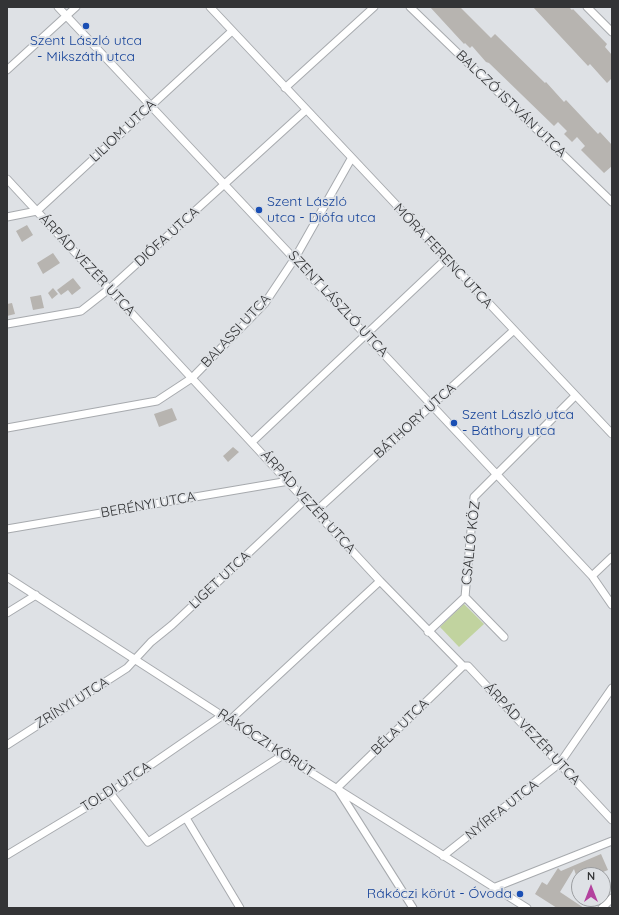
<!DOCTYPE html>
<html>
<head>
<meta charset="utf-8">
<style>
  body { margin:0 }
  #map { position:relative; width:619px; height:915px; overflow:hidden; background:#dee1e5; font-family:Quicksand,sans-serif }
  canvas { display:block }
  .frame { position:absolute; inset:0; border:8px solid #333436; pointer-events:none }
  .north { position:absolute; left:571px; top:867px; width:40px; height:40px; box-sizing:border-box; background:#dee1e5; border:1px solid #9a9c9f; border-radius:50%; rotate:0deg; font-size:11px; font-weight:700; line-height:16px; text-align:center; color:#333436 }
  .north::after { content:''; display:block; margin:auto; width:14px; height:18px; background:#b3429e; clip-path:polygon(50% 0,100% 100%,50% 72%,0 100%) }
</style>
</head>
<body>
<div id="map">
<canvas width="619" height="915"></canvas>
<div class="frame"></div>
<div class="north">N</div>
</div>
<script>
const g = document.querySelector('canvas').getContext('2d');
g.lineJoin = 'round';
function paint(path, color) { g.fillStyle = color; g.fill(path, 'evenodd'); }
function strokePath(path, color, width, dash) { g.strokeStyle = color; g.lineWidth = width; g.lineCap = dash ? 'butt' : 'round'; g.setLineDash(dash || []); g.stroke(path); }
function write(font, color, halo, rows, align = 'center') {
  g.font = font + ' Quicksand,sans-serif'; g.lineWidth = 4; g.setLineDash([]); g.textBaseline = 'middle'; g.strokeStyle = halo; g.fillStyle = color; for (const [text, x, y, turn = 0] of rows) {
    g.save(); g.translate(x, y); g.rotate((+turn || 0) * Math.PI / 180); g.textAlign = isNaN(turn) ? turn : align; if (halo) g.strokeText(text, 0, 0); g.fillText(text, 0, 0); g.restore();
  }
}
paint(new Path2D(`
  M464 604 484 624 459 647 440 627Z`), '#c1d39f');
paint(new Path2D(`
  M430 7H460L491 38 495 34 545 83 546 82 564 102 566 100 598 134 600 132 612 145V166L604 173 581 150 585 146 577 137 572 142 564 134 567 131 558 122 554 126 489 63 486 62 472 46 470 48 465 43 464 44Z
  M533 7H569L572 10 573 9 607 44 605 47 612 55V78L607 83 590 64 588 66Z
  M27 225 33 235 22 242 16 231Z
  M53 253 60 263 43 274 37 263Z
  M73 278 81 288 72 295 68 290 61 295 57 290Z
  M53 288 58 294 52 299 48 293Z
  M41 295 44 308 33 310 30 297Z
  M12 303 15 314 7 316V304Z
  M172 408 177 420 159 427 154 414Z
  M233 447 239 452 228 462 223 456Z
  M601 854 608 870 595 875H576L574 869 560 892 584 908H557L535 894 542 882 547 885 558 868 561 871Z`), '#b7b4b0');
const street = new Path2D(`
  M58 7 592 576 612 605
  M210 7 612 434
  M410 7 612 202
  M587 7 612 32
  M7 70 76 7
  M285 88 374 7
  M7 179 380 581 463 666H468L612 820
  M7 217 37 211 232 31
  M7 324 81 311 109 289 306 110
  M7 428 157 401 192 378 265 303 295 258 351 159
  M252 442 446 259
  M316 511 513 331
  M7 529 289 481
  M592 576 612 557
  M7 577 283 755 527 908
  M465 597 504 637
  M7 613 36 595
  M428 632 465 597 474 497 575 396
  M230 720 380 581
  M7 745 127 668 151 642 172 625 305 500
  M110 793 148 842 283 755
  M186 818 240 908
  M7 855 110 793 223 715
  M443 856 560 763 612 688
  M493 888 612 841
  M413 908 337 788 463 666
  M602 908 612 898`);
strokePath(street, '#a7aaae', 9);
strokePath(street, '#fff', 7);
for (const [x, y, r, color] of [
  [86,26,4,"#1a4fb4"],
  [259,210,4,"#1a4fb4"],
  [454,423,4,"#1a4fb4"],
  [520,894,4,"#1a4fb4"]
]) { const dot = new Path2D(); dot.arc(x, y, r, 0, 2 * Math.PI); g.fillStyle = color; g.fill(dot); strokePath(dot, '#dee1e5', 1.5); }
write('14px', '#164399', '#dee1e5', [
  ["Szent László utca",86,41,"center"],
  ["- Mikszáth utca",86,57,"center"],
  ["Szent László",267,202],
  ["utca - Diófa utca",267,218],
  ["Szent László utca",462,415],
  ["- Báthory utca",462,431],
  ["Rákóczi körút - Óvoda",512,894,"right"]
], 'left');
write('14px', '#333436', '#dee1e5', [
  ["BALCZÓ ISTVÁN UTCA",511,104,44],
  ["LILIOM UTCA",123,131,-43],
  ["DIÓFA UTCA",167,237,-42],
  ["MÓRA FERENC UTCA",443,256,47],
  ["ÁRPÁD VEZÉR UTCA",87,265,47],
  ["SZENT LÁSZLÓ UTCA",338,304,47],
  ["BALASSI UTCA",236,331,-47],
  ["BÁTHORY UTCA",415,421,-42],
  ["ÁRPÁD VEZÉR UTCA",308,502,48],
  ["BERÉNYI UTCA",148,505,-10],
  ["CSALLÓ KÖZ",471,543,-84],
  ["LIGET UTCA",220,580,-43],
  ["ZRÍNYI UTCA",72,703,-32],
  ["BÉLA UTCA",400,727,-44],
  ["ÁRPÁD VEZÉR UTCA",532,734,47],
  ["RÁKÓCZI KÖRÚT",266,743,33],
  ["TOLDI UTCA",116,787,-33],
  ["NYÍRFA UTCA",502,810,-38]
]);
</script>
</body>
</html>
